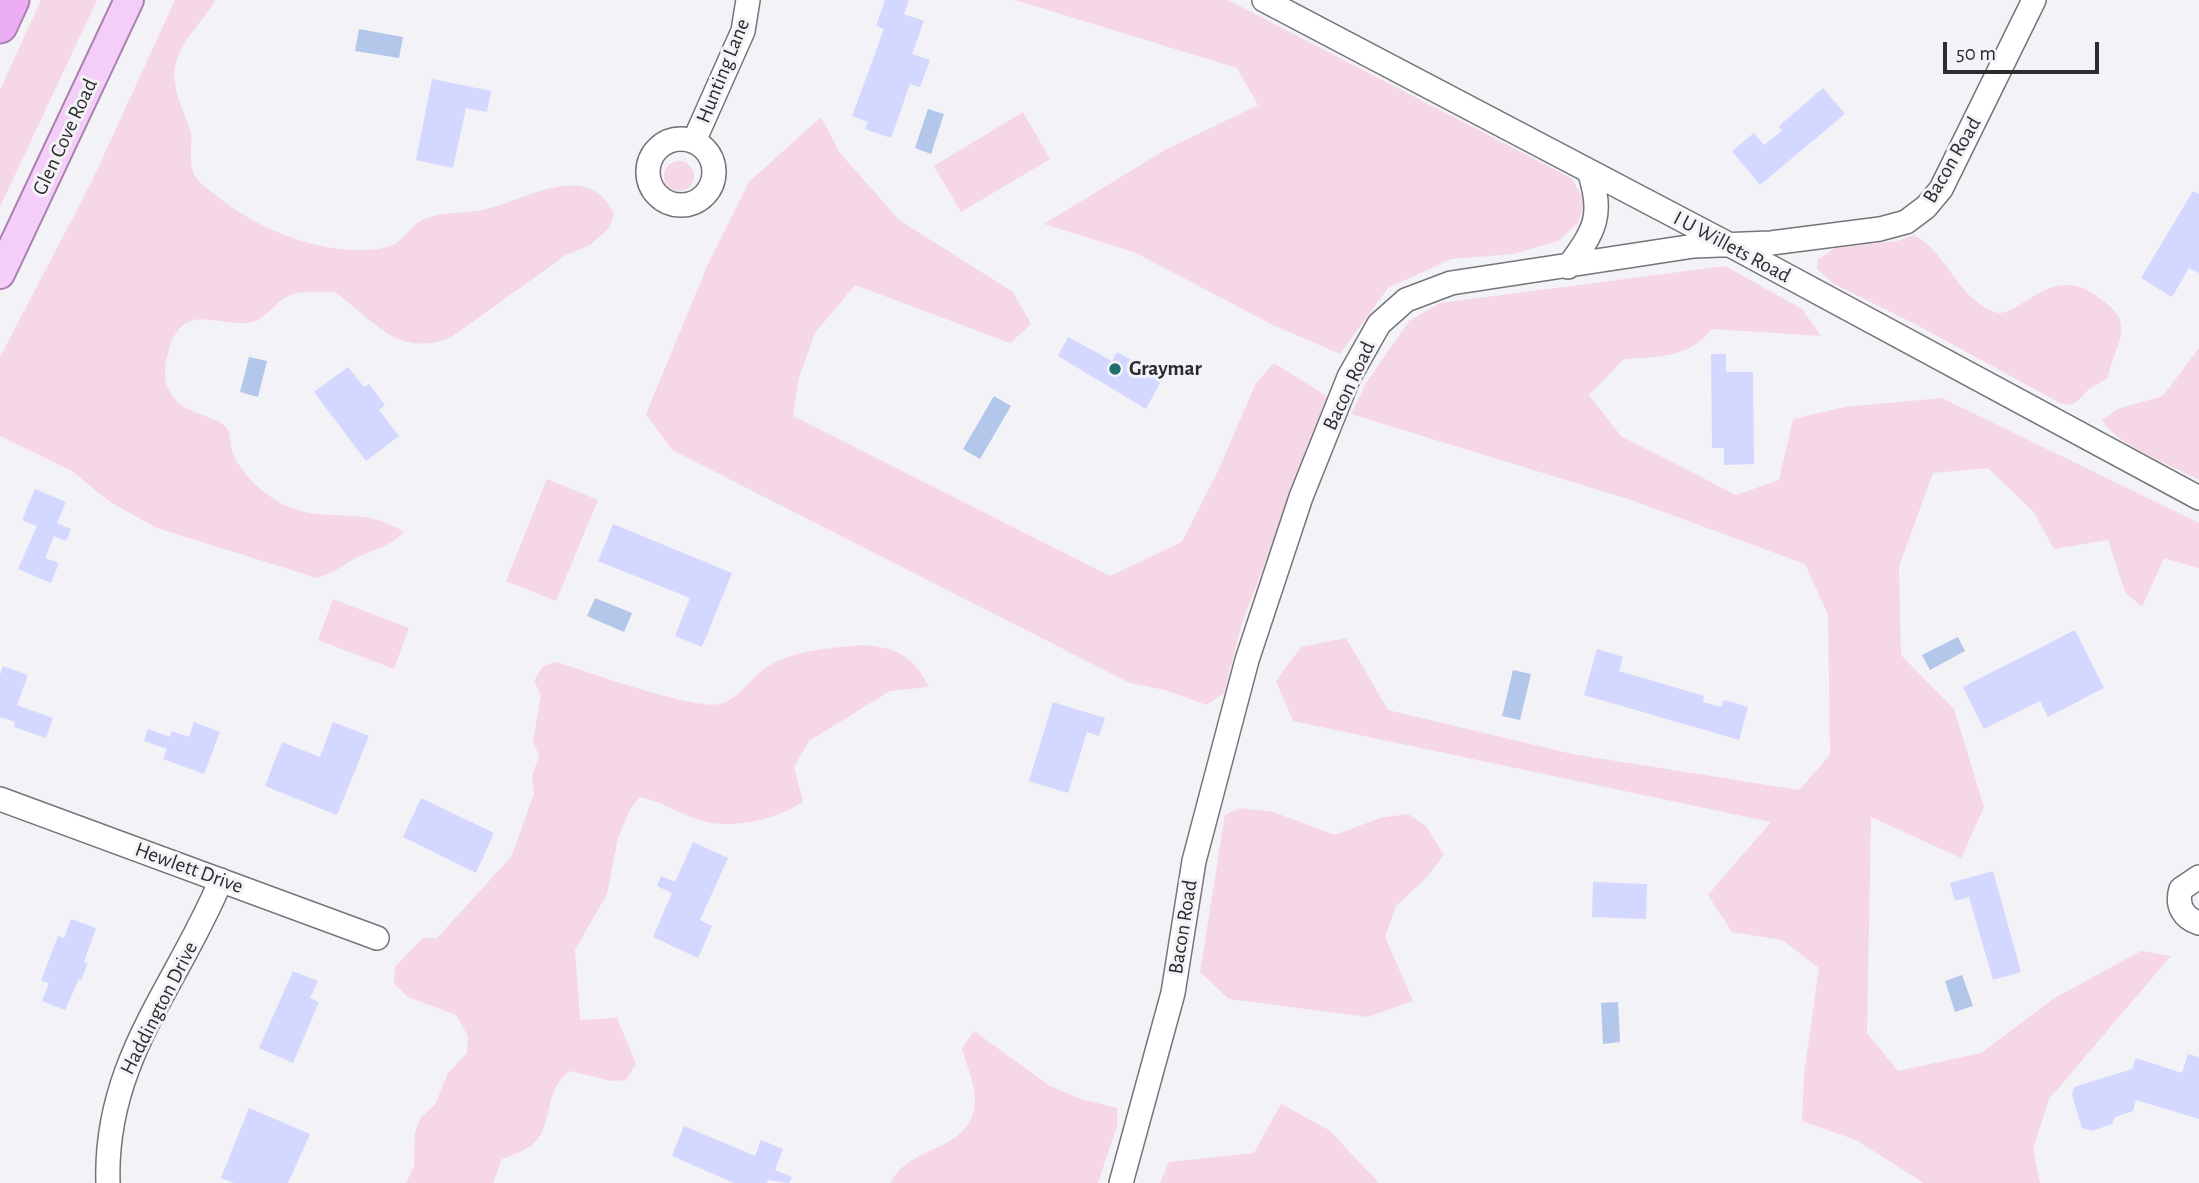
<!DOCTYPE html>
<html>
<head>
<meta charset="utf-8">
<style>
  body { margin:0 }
  #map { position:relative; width:2199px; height:1183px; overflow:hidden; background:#f3f2f6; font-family:"Alegreya Sans",sans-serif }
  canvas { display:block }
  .scale { position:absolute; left:1943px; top:42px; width:156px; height:32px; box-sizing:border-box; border:4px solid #2c2b2d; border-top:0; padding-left:9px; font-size:21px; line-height:24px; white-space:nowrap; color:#2c2b2d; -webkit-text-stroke:5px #f3f2f6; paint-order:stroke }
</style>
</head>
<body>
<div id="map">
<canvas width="2199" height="1183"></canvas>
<div class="scale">50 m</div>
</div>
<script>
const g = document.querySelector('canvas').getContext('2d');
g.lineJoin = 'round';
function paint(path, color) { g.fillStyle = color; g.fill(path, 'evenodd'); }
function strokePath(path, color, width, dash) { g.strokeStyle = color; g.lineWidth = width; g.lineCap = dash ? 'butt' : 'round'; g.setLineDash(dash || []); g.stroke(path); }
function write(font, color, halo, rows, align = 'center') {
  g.font = font + ' "Alegreya Sans",sans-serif'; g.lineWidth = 6; g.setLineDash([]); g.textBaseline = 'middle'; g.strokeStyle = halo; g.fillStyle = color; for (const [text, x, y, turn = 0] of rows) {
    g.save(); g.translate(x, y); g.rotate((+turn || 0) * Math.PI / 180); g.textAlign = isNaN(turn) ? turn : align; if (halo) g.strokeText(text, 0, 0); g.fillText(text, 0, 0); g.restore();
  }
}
paint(new Path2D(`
  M41 0H97L0 207V90Z
  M175 0H215C204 21 182 39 176 63 170 85 183 109 190 129 194 144 187 162 195 176 200 185 211 191 218 197 260 231 332 260 387 247 402 244 407 230 419 222 436 211 462 214 481 210 522 203 587 156 614 214L609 228 590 245 566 255 450 338C396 358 374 320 335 292 322 293 306 290 293 294 278 298 269 316 255 321 222 332 183 295 168 353 164 368 163 381 171 394 185 417 219 414 228 430 231 435 230 445 232 451 241 474 261 492 282 504 323 525 361 504 404 532 391 546 375 549 358 557 344 564 334 573 317 578L157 528 110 502 72 471 0 436V357L92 181Z
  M1015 0H1228L1571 178 1585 201 1578 223 1558 241 1514 254 1451 259 1388 288 1340 354 1273 325 1134 252 1044 224 1165 150 1258 105 1237 68Z
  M1023 112 1050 159 961 212 934 166Z
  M821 117 840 153 899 220 1013 292 1031 324 1010 343 855 285 815 333 799 377 793 416 1110 576 1182 542 1219 469 1256 383 1274 363 1328 397 1242 623 1224 693 1207 705 1165 690 1130 683 672 450 646 414 708 264 749 182Z
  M664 176a15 15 0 1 1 30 0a15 15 0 1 1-30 0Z
  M1914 235C1948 253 1957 299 1995 312 2019 321 2052 257 2102 300 2111 307 2120 314 2121 325 2123 341 2110 361 2108 377 2102 383 2094 385 2088 390 2077 400 2077 408 2060 403L1917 325 1832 283 1817 269 1818 259 1836 248 1897 241Z
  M1725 266 1802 309 1821 336 1712 329C1688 358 1659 357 1624 359L1589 395 1621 436 1736 495 1779 480 1793 419 1845 407 1942 398 2199 523V568L2164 558 2142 607 2125 592 2108 540 2054 549 2033 511 1988 468 1933 473 1899 566 1901 655 1954 709 1984 807 1961 858 1871 817 1867 1033 1898 1071 1981 1053 2053 999 2141 951 2171 956 2049 1099 2033 1149 2040 1183H1924L1856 1140 1802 1121 1804 1074 1819 968 1782 940 1732 932 1708 895 1771 822 1293 721 1276 681 1301 647 1346 638 1388 710 1572 754 1799 790 1830 755 1828 615 1805 564 1631 500 1351 414 1366 383 1409 321 1440 303Z
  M2199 348V480C2175 467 2113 443 2102 420L2117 409 2163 396Z
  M547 479 598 500 556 601 506 581Z
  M333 599 409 628 394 669 318 640Z
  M864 645C899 648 913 657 929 687L890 691 809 741 794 767 803 802C775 820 728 831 696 819 676 812 661 801 640 797L630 809 618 838 607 894 575 950 580 1020 617 1018 636 1064 626 1080 612 1081 570 1071C542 1091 555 1123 533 1144 525 1151 512 1155 502 1159L493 1183H406L414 1167 415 1132 421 1117 435 1105 448 1073 467 1053 468 1036 456 1015 408 997 394 984 395 967 423 938H437L511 857 534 794 532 776 539 756 533 741 541 695 534 681 543 666 557 662C588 672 693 710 719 704 740 700 751 675 770 665 800 649 831 648 864 645Z
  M1240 808 1273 812 1335 835 1380 818 1408 814 1426 826 1444 855 1426 878 1396 906 1385 937 1413 1001 1367 1017 1229 999 1200 972 1225 815Z
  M974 1031 1050 1086 1081 1099 1117 1108V1126L1098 1183H891C908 1144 974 1153 975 1100 975 1084 966 1064 962 1048Z
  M1281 1104 1329 1130 1379 1183H1160L1169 1162 1254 1153Z`), '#f5d7e8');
paint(new Path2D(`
  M359 29 403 37 399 58 355 51Z
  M928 109 944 114 931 154 915 148Z
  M249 357 267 361 258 397 240 392Z
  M994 396 1011 406 980 459 963 449Z
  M595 598 632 613 624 632 587 616Z
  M1958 637 1965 651 1930 670 1922 655Z
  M1513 670 1531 674 1520 720 1502 716Z
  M1962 975 1973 1006 1955 1012 1945 981Z
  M1618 1002 1620 1042 1603 1044 1601 1003Z`), '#b2c7ea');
paint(new Path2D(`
  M885 0H909L904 14 924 21 912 54 930 60 920 87 910 84 891 138 865 129 868 122 852 116 884 29 876 26Z
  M432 79 491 91 487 112 466 108 453 168 416 160Z
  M1823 88 1845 114 1760 185 1732 151 1754 133 1764 145 1782 131 1779 126Z
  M2193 191 2199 194V273L2189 268 2172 297 2141 278Z
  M1068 337 1112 361 1117 352 1163 377 1146 409 1058 356Z
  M1711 354H1726V372H1753L1754 464 1724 465V448H1712Z
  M348 367 364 387 369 384 385 405 379 410 399 436 366 461 314 392Z
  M35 489 66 502 57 523 71 529 66 541 54 536 45 558 59 563 51 583 18 569 37 526 22 520Z
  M613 524 732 573 702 647 675 636 690 598 598 561Z
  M2075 630 2104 688 2048 717 2040 701 1984 729 1963 687Z
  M1597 649 1623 657 1619 671 1704 696 1703 702 1721 707 1724 700 1748 707 1739 740 1584 695Z
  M3 666 28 675 17 705 53 718 46 738 14 727 15 722 0 717V675Z
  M1053 702 1105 718 1099 736 1087 732 1068 793 1029 781Z
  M194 722 220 732 204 774 163 759 167 749 144 741 148 729 170 737 172 731 189 737Z
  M333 722 369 736 337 815 265 786 282 742 320 757Z
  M421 798 494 833 476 873 403 837Z
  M693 842 728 858 700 920 712 926 698 958 653 937 672 893 657 886 661 876 675 882Z
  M1993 871 2021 972 1993 980 1969 897 1955 901 1950 883Z
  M1593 882 1647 884 1646 919 1592 917Z
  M71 919 96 928 84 962 88 963 81 980 79 979 65 1010 42 1001 49 983 41 981 58 936 64 938Z
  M293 971 318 981 310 998 319 1002 293 1063 259 1048Z
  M2188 1054 2199 1057V1119L2136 1100 2133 1111 2115 1117 2112 1124 2092 1131 2082 1128 2072 1095 2074 1087 2132 1069 2136 1058 2182 1073Z
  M249 1108 310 1134 288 1183H234L221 1178Z
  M684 1126 755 1156 761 1140 783 1149 775 1170 792 1177 789 1183 768 1180 767 1183H734L672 1156Z`), '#d4d7ff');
const minor = new Path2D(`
  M1264 0 1730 245 2199 498
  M648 172a33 33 0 1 1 66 0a33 33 0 1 1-66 0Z
  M694 141 743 31 748 0
  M1568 267C1595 230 1604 216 1589 171
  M0 799 377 938
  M2199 877 2181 889C2176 905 2183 918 2199 923
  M108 1183C104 1061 177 986 221 880
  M1121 1183 1173 993 1194 861 1247 660 1301 497 1349 377 1379 324 1406 300 1451 283 1694 246 1771 243 1880 229 1906 222 1926 207 1941 189 2034 0`);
const major = new Path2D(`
  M0 274 129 0`);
const highway = new Path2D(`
  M0 26 12 0`);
strokePath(minor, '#757478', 26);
strokePath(major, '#a980af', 32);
strokePath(highway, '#a980af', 37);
strokePath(minor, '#fff', 23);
strokePath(major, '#f4cef9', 28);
strokePath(highway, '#edadf5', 33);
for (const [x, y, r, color] of [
  [1115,369,7,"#216d6f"]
]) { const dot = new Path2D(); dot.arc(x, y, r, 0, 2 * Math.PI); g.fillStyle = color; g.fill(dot); strokePath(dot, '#f3f2f6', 2.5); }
write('21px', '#2c2b2d', '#f3f2f6', [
  ["Hunting Lane",723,71,-68],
  ["Glen Cove Road",65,137,-65],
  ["Bacon Road",1952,160,-60],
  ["I U Willets Road",1732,247,28],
  ["Bacon Road",1349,386,-65],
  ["Hewlett Drive",189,868,20],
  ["Bacon Road",1183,927,-81],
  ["Haddington Drive",159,1008,-63]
]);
write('bold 21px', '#2c2b2d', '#f3f2f6', [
  ["Graymar",1129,369]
], 'left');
</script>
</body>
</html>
